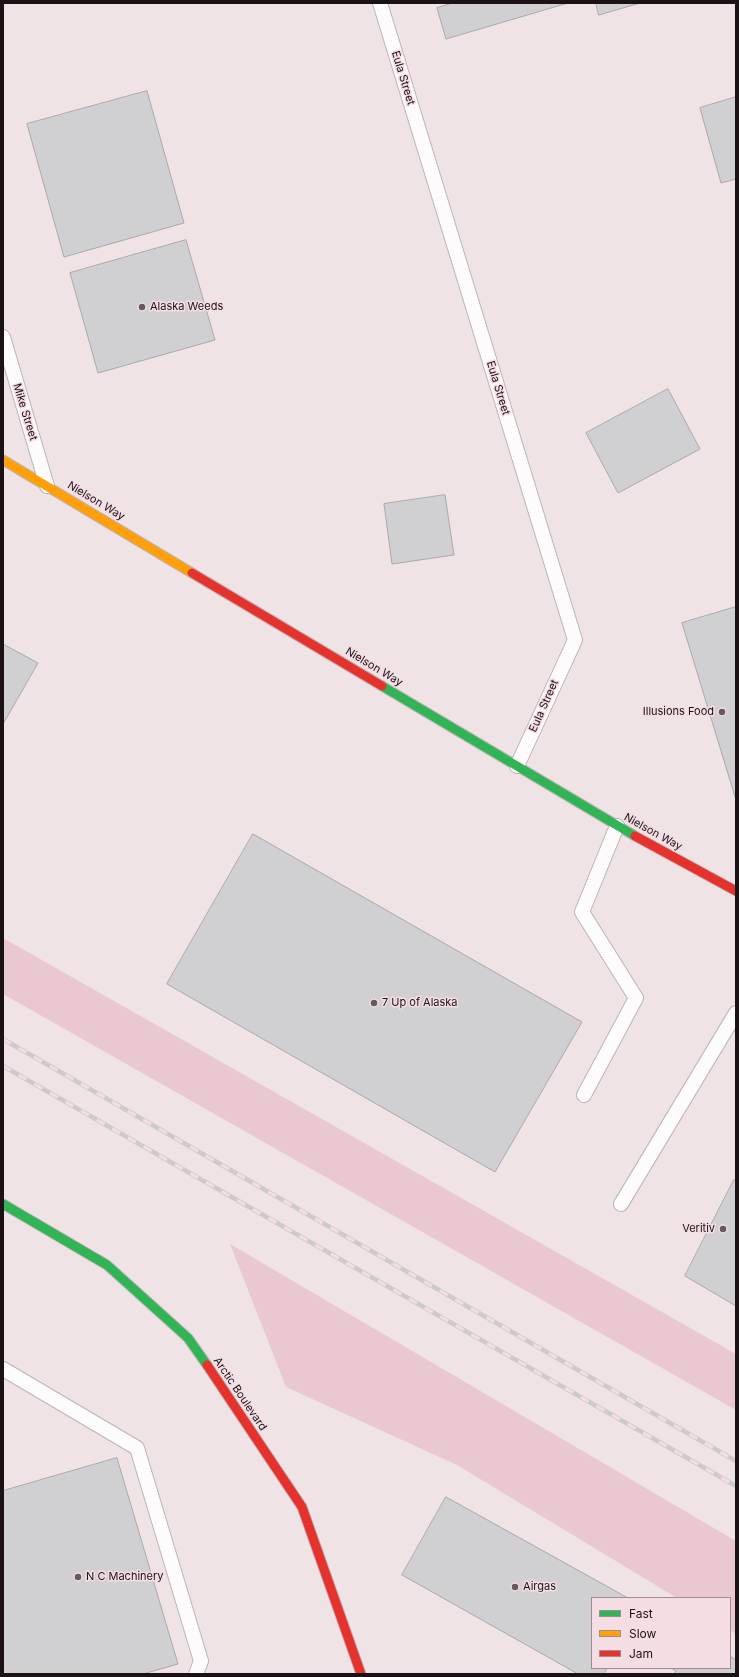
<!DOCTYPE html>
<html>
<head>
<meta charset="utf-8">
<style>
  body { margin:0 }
  #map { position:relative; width:739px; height:1677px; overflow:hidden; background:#efe3e6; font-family:Inter,sans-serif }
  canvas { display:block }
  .frame { position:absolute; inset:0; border:4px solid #1b1215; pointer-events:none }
  .legend { position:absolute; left:591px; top:1597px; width:140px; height:72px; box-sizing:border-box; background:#f5dde4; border:1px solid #9e8c91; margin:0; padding:5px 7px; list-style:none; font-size:12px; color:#1b1215 }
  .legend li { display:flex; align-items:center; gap:8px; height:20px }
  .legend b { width:20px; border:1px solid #9e8c91 }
</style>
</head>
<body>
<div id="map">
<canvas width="739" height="1677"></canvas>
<div class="frame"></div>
<ul class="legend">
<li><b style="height:5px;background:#30b455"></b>Fast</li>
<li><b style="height:5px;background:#ff9f0a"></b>Slow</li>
<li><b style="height:5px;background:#e5322d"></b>Jam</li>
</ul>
</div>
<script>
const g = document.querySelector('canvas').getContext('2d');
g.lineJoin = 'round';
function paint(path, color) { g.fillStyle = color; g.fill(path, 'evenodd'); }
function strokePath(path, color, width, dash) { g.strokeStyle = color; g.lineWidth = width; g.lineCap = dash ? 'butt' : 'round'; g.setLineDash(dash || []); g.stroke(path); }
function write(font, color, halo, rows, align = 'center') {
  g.font = font + ' Inter,sans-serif'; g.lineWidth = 3; g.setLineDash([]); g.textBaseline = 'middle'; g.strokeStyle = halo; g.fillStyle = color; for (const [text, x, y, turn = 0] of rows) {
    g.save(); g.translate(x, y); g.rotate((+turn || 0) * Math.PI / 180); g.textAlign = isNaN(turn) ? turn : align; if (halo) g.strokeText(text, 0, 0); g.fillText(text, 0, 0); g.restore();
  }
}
paint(new Path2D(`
  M3 938 736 1354V1410L3 994Z
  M230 1244 736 1541V1634L730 1630V1598H677L457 1465 286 1387Z`), '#e9c8d2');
const building = new Path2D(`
  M453 3H568L446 39 437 8Z
  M596 3H640L599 15Z
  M147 91 184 223 64 257 27 124Z
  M736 97V179L721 183 700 108Z
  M186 240 215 340 98 373 70 273Z
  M668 389 700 449 618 493 586 433Z
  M445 495 454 555 392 564 384 504Z
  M736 607V800L682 623Z
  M3 644 38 663 3 724Z
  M253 834 582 1022 495 1172 167 984Z
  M734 1180 736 1181V1306L685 1276Z
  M117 1458 178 1664 143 1674H3V1491Z
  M446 1497 628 1598H592V1668H607L604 1674H578L402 1575Z
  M730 1656 736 1660V1674H674L676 1671 671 1668H730Z`);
paint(building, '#d0cfd2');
strokePath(building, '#aaa8ab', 1);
const lane = new Path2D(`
  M380 3 575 640 517 766
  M3 337 47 486
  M584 1095 636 998 582 912 617 826
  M621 1204 736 1013
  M3 1369 137 1448 201 1661 196 1674`);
const fast = new Path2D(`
  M382 686 635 836
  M3 1204 107 1265 188 1338 207 1365`);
const slow = new Path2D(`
  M3 460 192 573`);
const jam = new Path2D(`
  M192 573 382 686
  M635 836 736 891
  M207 1365 302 1507 361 1674`);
strokePath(lane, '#bdb3b6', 16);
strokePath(fast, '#bdb3b6', 11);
strokePath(slow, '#bdb3b6', 11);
strokePath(jam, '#bdb3b6', 11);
strokePath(lane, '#fdfbfb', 14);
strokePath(fast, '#30b455', 9);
strokePath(slow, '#ff9f0a', 9);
strokePath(jam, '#e5322d', 9);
const rail = new Path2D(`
  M3 1039 736 1461
  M3 1066 736 1486`);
strokePath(rail, '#cdcacb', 4.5);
strokePath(rail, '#f5dde4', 3, [9]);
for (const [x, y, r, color] of [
  [142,307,4,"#655b5e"],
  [722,712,4,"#655b5e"],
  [374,1003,4,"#655b5e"],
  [723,1229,4,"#655b5e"],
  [78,1577,4,"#655b5e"],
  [515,1587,4,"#655b5e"]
]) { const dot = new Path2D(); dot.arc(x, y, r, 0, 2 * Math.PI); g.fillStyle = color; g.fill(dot); strokePath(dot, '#f5dde4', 1.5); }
write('11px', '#1b1215', '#f5dde4', [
  ["Eula Street",403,78,73],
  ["Eula Street",498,388,73],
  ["Mike Street",25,412,73],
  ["Nielson Way",96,501,31],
  ["Nielson Way",374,667,31],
  ["Eula Street",544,706,-66],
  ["Nielson Way",653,832,29],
  ["Arctic Boulevard",240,1394,56]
]);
write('11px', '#1b1215', '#f5dde4', [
  ["Alaska Weeds",150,307],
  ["Illusions Food",714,712,"right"],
  ["7 Up of Alaska",382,1003],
  ["Veritiv",715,1229,"right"],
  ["N C Machinery",86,1577],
  ["Airgas",523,1587]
], 'left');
</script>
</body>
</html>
